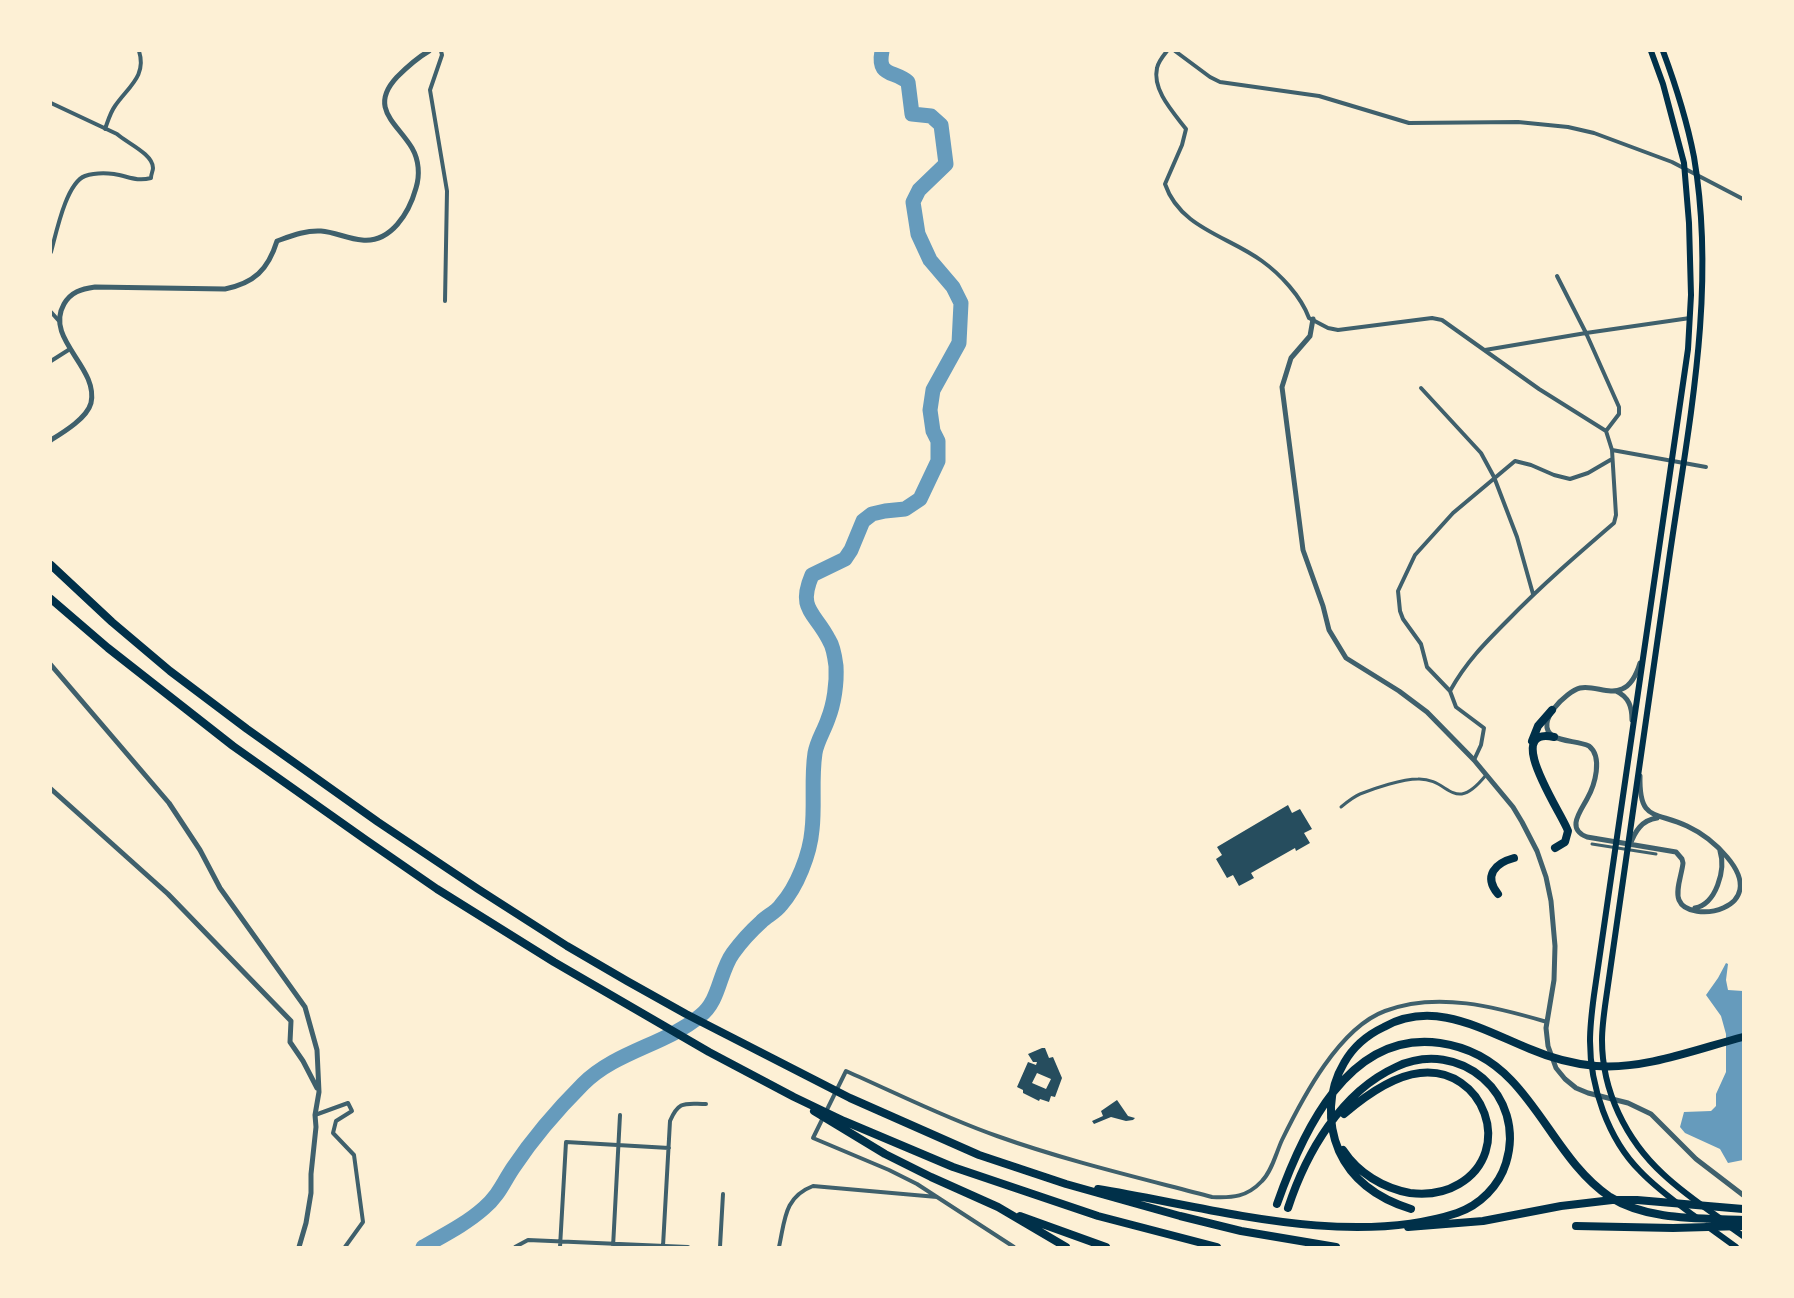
<!DOCTYPE html>
<html>
<head>
<meta charset="utf-8">
<style>
  body { margin:0 }
  #map { position:relative; width:1794px; height:1298px; overflow:hidden; background:#fdf0d5; font-family:"DejaVu Sans",sans-serif }
  canvas { display:block }
  .frame { position:absolute; inset:0; border:52px solid #fdf0d5; pointer-events:none }
</style>
</head>
<body>
<div id="map">
<canvas width="1794" height="1298"></canvas>
<div class="frame"></div>
</div>
<script>
const g = document.querySelector('canvas').getContext('2d');
g.lineJoin = 'round';
function paint(path, color) { g.fillStyle = color; g.fill(path, 'evenodd'); }
function strokePath(path, color, width, dash) { g.strokeStyle = color; g.lineWidth = width; g.lineCap = dash ? 'butt' : 'round'; g.setLineDash(dash || []); g.stroke(path); }
paint(new Path2D(`
  M1726 963 1728 964 1726 980 1728 990 1743 991V1160L1728 1163 1720 1149 1685 1133 1680 1127 1684 1112 1711 1111 1716 1106V1094L1726 1072V1034L1721 1016 1706 995 1718 978Z`), '#669bbc');
strokePath(new Path2D(`
  M423 1247C444 1235 466 1224 484 1208 499 1195 503 1183 513 1168 533 1138 558 1109 583 1084 616 1051 665 1045 700 1016 720 1001 719 972 733 953 741 942 751 931 761 922 767 916 776 912 781 905 797 887 810 854 812 830 815 805 811 779 815 753 817 741 824 731 828 719 834 704 837 683 836 666 835 658 833 646 829 640 815 612 797 610 812 575L845 559 851 550 863 521 872 514 885 511 905 509 920 499 938 461V441L933 431 930 410 933 390 959 343 961 303 953 287 930 260 918 234 913 202 919 190 946 164 941 125 931 116 912 114 908 82C893 70 877 77 882 51`), '#669bbc', 15);
paint(new Path2D(`
  M1288 805 1292 813 1300 809 1312 829 1304 833 1310 843 1296 851 1295 848 1251 873 1254 878 1239 886 1233 875 1227 878 1216 859 1222 855 1217 847Z
  M1042 1048H1045L1049 1058 1053 1057 1062 1078 1055 1097 1051 1096 1049 1102 1040 1099 1039 1101 1023 1093V1090L1017 1087 1028 1062 1036 1065 1037 1062H1033L1028 1054ZM1037 1073 1051 1079 1046 1089 1032 1083Z
  M1117 1100 1128 1116 1135 1118 1133 1120 1126 1121 1111 1117 1094 1124 1092 1121 1103 1116 1101 1111Z`), '#264d5e');
strokePath(new Path2D(`
  M1341 807C1347 802 1353 797 1360 794 1375 788 1402 779 1418 779 1450 778 1453 816 1486 775
  M1592 844 1656 854`), '#3f606c', 3);
strokePath(new Path2D(`
  M441 51 442 55 430 90 447 191 445 301
  M1167 51C1163 56 1158 62 1157 68 1152 90 1173 112 1186 129L1182 145 1165 184C1180 228 1228 236 1262 261 1280 274 1301 296 1309 318L1328 328 1338 330 1432 318 1442 320 1539 389 1606 431 1612 450 1616 515 1614 523C1578 554 1542 585 1508 620 1485 643 1466 662 1450 691
  M1175 51 1210 77 1220 82 1319 96 1409 123 1518 122 1568 127 1594 133 1672 162 1743 199
  M51 103 117 134C127 143 153 154 153 168 153 171 151 174 151 178 136 182 128 176 114 174 105 173 94 173 85 176 66 183 56 234 51 252
  M105 129C108 121 110 113 115 106 128 87 147 76 139 51
  M1557 276 1586 333 1619 407V414L1606 431
  M51 312 59 321
  M1485 350 1586 333 1690 318
  M51 361 70 349
  M1421 388 1481 453 1494 477 1517 537 1533 594
  M1612 450 1706 467
  M1474 760 1481 745 1484 728 1456 707 1450 691 1427 667 1421 644 1403 619 1400 611 1398 591 1415 555 1453 513 1515 461 1531 465 1554 475 1570 479 1588 473 1612 459
  M315 1115 348 1103 352 1111 336 1121 333 1133 354 1155 363 1222 345 1247
  M663 1246 670 1121C679 1100 685 1104 706 1104
  M515 1247 528 1240 688 1247
  M560 1247 566 1142 669 1148
  M613 1247 620 1115
  M720 1247 723 1194
  M779 1247C785 1220 784 1197 813 1186L937 1197
  M1014 1247 917 1184 889 1170 813 1138 846 1071C896 1093 945 1118 997 1136 1067 1161 1140 1178 1212 1197 1233 1198 1247 1197 1262 1181 1272 1171 1276 1153 1282 1140 1303 1097 1339 1028 1385 1011 1437 991 1496 1007 1547 1022`), '#3f606c', 4);
strokePath(new Path2D(`
  M1313 319 1310 336 1291 358 1282 387 1303 550 1323 606 1329 630 1346 658 1399 691 1427 712 1474 760 1513 807 1522 822 1537 851 1546 877 1551 901 1555 946 1554 980 1546 1028 1548 1046 1556 1068 1565 1079 1576 1088 1588 1093 1628 1103 1651 1114 1696 1159 1743 1195
  M51 440C64 432 87 418 91 403 99 367 44 339 64 304 71 292 81 289 95 287L225 289C254 283 268 270 277 241 291 236 306 230 321 231 335 232 348 239 362 240 391 243 409 213 416 188 420 175 419 160 412 148 397 123 368 108 397 77 407 67 417 58 429 51
  M1640 663C1637 673 1632 685 1622 689 1609 695 1594 685 1580 688 1567 691 1533 723 1553 736 1563 742 1578 741 1589 746 1603 757 1595 785 1587 799 1580 812 1566 829 1587 837L1676 852 1682 859 1683 863C1682 874 1675 890 1679 900 1689 925 1772 910 1727 857 1716 844 1702 833 1687 826 1655 811 1639 822 1640 776
  M51 665 169 803 200 850 220 888 305 1007 317 1050 319 1092 315 1115 316 1127 311 1174V1193L306 1223 299 1247
  M1616 691C1629 697 1632 707 1632 720
  M51 789 168 894 291 1021 290 1042 303 1061 317 1088
  M1630 845C1635 831 1642 820 1657 818
  M1695 908C1716 904 1726 870 1720 851`), '#3f606c', 5);
strokePath(new Path2D(`
  M1651 51 1663 84 1684 163 1689 223 1691 295 1688 349 1594 995C1592 1010 1590 1025 1590 1041 1590 1086 1608 1139 1640 1171 1657 1189 1677 1203 1697 1218
  M1663 51C1676 86 1687 121 1694 157 1717 292 1688 427 1669 560 1649 707 1626 853 1606 999 1604 1013 1602 1027 1602 1040 1602 1091 1626 1140 1663 1174 1681 1191 1701 1205 1721 1219
  M1707 1226 1736 1247
  M1729 1226 1743 1236`), '#003049', 6);
strokePath(new Path2D(`
  M51 565 112 622 170 671 247 729 378 822 478 889 567 946 627 981 686 1014 850 1098 979 1155 1066 1184 1180 1216 1241 1231 1336 1247
  M51 599 108 648 233 746 366 840 437 889 554 962 709 1052 794 1097 844 1121 953 1167 1098 1216 1217 1247
  M1554 737C1501 726 1563 815 1568 831L1565 842 1555 848
  M1532 741 1538 726 1552 710
  M1498 894C1483 876 1495 863 1514 858
  M814 1111 885 1154 931 1177 998 1207 1066 1247
  M1343 1150C1358 1173 1383 1188 1410 1193 1427 1195 1444 1193 1459 1184 1515 1151 1484 1066 1420 1073 1392 1076 1365 1096 1344 1114
  M1098 1189C1209 1207 1347 1249 1457 1213 1480 1205 1499 1186 1506 1163 1527 1095 1460 1037 1396 1067 1341 1092 1306 1153 1288 1208
  M1277 1204C1302 1133 1348 1030 1440 1043 1468 1047 1491 1059 1511 1080 1546 1116 1567 1168 1610 1197 1648 1221 1700 1218 1743 1220
  M1411 1209C1379 1199 1353 1182 1339 1151 1327 1123 1328 1090 1344 1063 1353 1047 1367 1035 1384 1027 1434 999 1483 1030 1530 1049 1551 1058 1573 1064 1596 1066 1644 1070 1697 1049 1743 1037
  M1020 1216 1106 1247
  M1576 1226 1673 1228 1743 1226
  M1408 1227 1483 1221 1561 1206 1612 1200H1637L1743 1209`), '#003049', 8);
</script>
</body>
</html>
